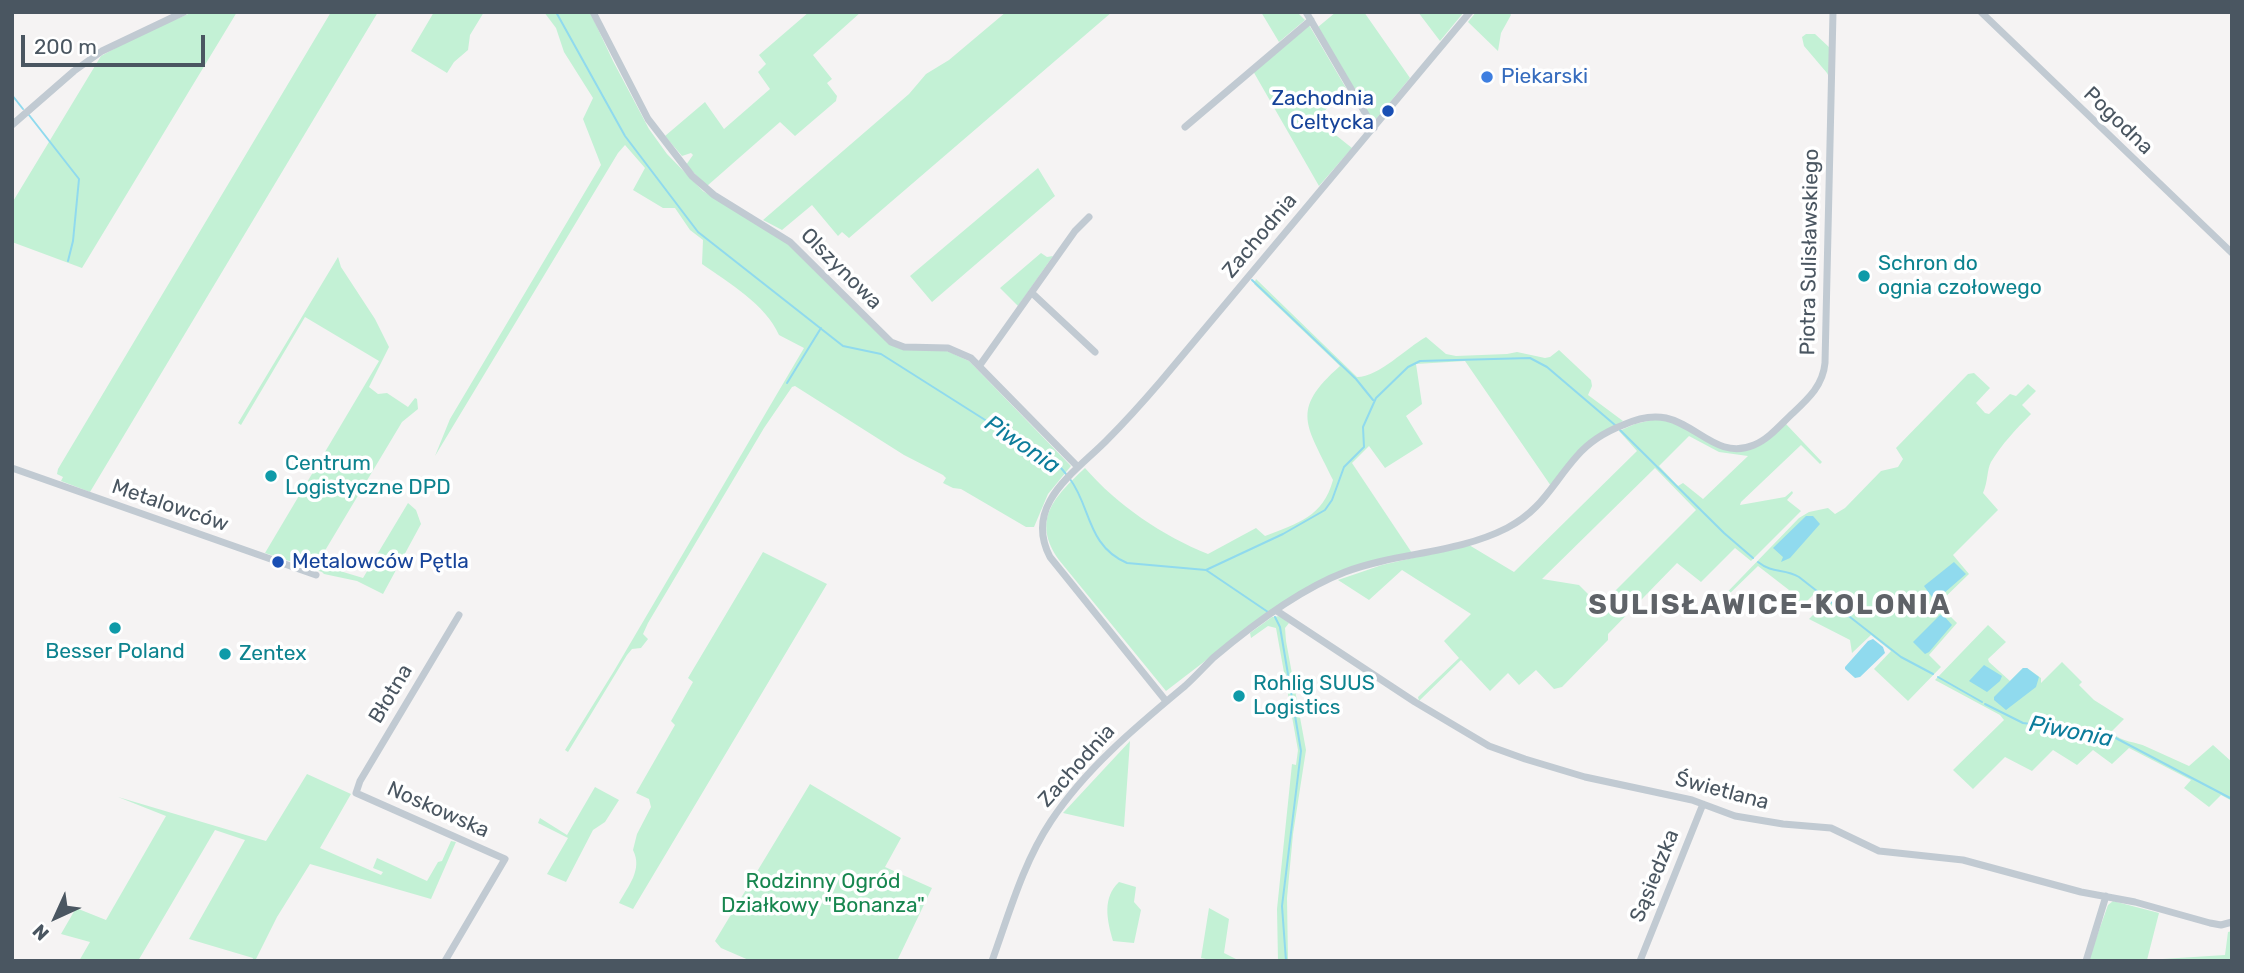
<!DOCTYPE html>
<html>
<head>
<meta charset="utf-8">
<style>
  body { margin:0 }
  #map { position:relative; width:2244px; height:973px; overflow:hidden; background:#f5f3f3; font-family:Rubik,sans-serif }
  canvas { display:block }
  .frame { position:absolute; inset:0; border:14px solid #4a5661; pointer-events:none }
  .north { position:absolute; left:21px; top:882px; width:70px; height:70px; -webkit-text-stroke:5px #fff; paint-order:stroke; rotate:225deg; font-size:19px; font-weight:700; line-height:28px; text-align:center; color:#4a5661 }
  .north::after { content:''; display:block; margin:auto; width:24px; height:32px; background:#4a5661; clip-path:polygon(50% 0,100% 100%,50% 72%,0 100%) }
  .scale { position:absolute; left:21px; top:35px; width:184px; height:32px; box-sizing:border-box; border:4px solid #4a5661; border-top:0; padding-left:9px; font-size:21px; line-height:24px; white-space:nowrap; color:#4a5661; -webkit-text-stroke:5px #fff; paint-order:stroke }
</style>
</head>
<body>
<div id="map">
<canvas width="2244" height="973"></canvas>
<div class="frame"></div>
<div class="north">N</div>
<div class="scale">200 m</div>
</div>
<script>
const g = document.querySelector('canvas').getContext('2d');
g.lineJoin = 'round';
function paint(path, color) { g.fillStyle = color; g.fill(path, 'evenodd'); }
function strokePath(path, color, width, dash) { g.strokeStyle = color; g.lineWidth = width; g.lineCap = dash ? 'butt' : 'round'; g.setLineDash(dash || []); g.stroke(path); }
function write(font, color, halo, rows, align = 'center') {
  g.font = font + ' Rubik,sans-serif'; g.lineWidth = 7; g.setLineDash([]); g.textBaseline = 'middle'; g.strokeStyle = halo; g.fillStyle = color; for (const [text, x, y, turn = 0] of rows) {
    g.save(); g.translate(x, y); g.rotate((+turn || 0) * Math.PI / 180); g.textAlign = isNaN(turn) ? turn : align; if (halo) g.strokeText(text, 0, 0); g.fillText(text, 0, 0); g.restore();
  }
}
paint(new Path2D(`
  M193 12H237L82 268 12 242V203L101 56 139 35Z
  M331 12H378L90 492 61 481 63 477 57 474 58 469Z
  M434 12H484L470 35 468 50 454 62 447 73 411 51Z
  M544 12H590L613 61 649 129 667 154 703 191 787 243 887 342 947 351 969 361 1071 466 1048 494 1034 527H1026L961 489 953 488 943 483 946 478 943 475 904 455 795 386 792 387 764 428 648 623 643 634 648 639 641 648 632 649 627 655 568 752 565 750 614 671 804 348 779 335C766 305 728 282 702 264L703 240 690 230 675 208H663L633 190 645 168 625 145 618 153 435 456 450 419 601 165 583 119 593 98 564 52 556 28Z
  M809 12H861L813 55 832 79 827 83 837 96 836 101 795 136 780 122 707 186 686 165 693 155 691 153 682 156 665 136 705 102 724 129 770 89 758 72 766 64 759 55Z
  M1006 12H1112L849 238 842 232 838 236 812 205 782 230 763 220 909 94 926 74 949 60Z
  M1261 12H1297L1305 20 1279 42Z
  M1336 12H1364L1410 78 1376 119 1371 118 1318 27Z
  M1418 12H1464L1440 41Z
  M1476 12H1509L1511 15 1501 33 1498 51 1468 22Z
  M1309 25 1346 88 1319 117 1323 125 1352 148 1319 186 1253 71Z
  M1806 34H1815L1830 48 1829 77 1827 73 1804 46 1802 37Z
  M1038 168 1055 196 932 302 910 276Z
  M1041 253 1047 257 1053 256 1018 306 1000 288Z
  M338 257 341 267 375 319 389 347 369 387 378 394 387 393 408 407 415 398 417 399 418 409 402 422 317 564 363 578 408 503 416 510 421 524 383 594 357 581 324 574 322 572 265 553 379 361 305 317 241 425 238 423Z
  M1256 279 1357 377C1379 377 1406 348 1426 337L1446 354 1456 356 1507 354 1517 352 1545 358 1550 357 1559 350 1591 380 1592 386 1588 395 1623 421 1601 433 1551 486 1465 361 1416 364 1422 404 1406 416 1423 444 1385 468 1369 446 1352 463 1412 553 1328 577 1209 658 1166 691 1059 560C1031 520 1054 497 1085 468 1117 505 1163 536 1208 554L1256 528 1265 536C1298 523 1323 517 1333 480 1307 425 1289 411 1340 366L1254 284Z
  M1974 373 1990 388 1976 403 1985 413 1989 414 2010 394 2016 396 2028 384 2036 391 2022 405 2031 414C2016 429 2002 444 1991 462 1987 469 1988 482 1983 493L1998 510 1953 555 1969 574 1938 604 1957 623 1929 655 1941 667 1908 701 1874 669 1891 651 1871 635 1852 653 1850 640 1809 619 1825 603 1814 594 1801 607 1786 593 1789 590 1758 566 1723 600 1727 604 1716 614 1711 609 1799 518 1809 512 1828 508 1835 514 1845 508 1881 471 1898 467 1903 459 1896 448 1968 374Z
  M1652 420H1665L1740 451 1786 424 1822 462 1820 464 1801 445 1741 502 1740 505 1785 497 1792 491 1793 493 1787 500 1801 511 1751 561 1735 548 1701 582 1677 563 1608 634V640L1562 687 1554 689 1536 670 1519 685 1508 673 1490 691 1461 660 1419 701 1418 697 1459 658 1444 641 1471 614 1402 570 1369 600 1338 580 1382 565 1469 545 1514 572 1637 451 1619 431 1635 424ZM1689 436 1719 452 1748 456 1703 499 1683 483 1678 486 1659 466ZM1655 468 1696 510 1600 606 1579 585 1542 579Z
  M763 552 827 584 633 909 619 903C628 886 643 870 633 850L637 834 651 807 649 799 636 793 675 725 671 721 693 682 688 678Z
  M1280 616 1289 623 1285 628 1286 641 1306 750 1293 834 1287 898 1288 961H1278L1277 909 1292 764 1296 765 1298 750 1276 628 1268 626 1251 638 1250 633 1272 617Z
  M1988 625 2006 642 1988 659 1989 662 2010 681 2023 668H2027L2041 678V683L2062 662 2082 682 2079 685 2094 700 2124 719 2111 732C2123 743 2135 741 2147 747 2161 753 2175 760 2189 766L2213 745 2232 762V801L2221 795 2209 807 2184 788 2191 780 2129 748 2112 764 2093 750 2077 765 2053 750 2032 771 2005 757 1973 789 1953 770 2004 720 2000 715 1935 680Z
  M1130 741 1124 827 1063 813Z
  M307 774 351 794 320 848 381 875 383 872 373 868 377 858 427 881 438 862 442 861 451 841 456 842 431 899 310 864 277 917 255 961H252L253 958 189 939 245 840 215 830 138 961H79L90 942 61 934 76 908 106 920 166 816 118 797 266 841Z
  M810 784 901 838 885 867 932 888 897 961H751L721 948 715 941Z
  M595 787 619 800 605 822 593 830 566 882 547 874 568 838 538 823 540 818 567 835Z
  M1119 882 1136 887 1134 902 1141 910 1134 943 1113 941C1107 920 1102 898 1119 882Z
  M2113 901 2159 913 2147 960 2225 955 2228 932 2232 931V961H2088L2108 905Z
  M1209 908 1229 919 1224 953 1240 961H1216L1201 958Z`), '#c3f1d5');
paint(new Path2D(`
  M1806 516H1813L1820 524 1790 558 1781 562 1783 557 1773 548Z
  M1954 562 1966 574 1936 600H1934L1924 586Z
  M1940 615 1944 616 1952 625 1929 652 1925 654 1913 642Z
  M1873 639 1883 647 1885 653 1860 677 1855 678 1845 669V667L1868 641Z
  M1984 665 2002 676 2000 681 1987 692 1969 681Z
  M2023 668H2027L2039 677 2036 687 2006 710 1994 700V697Z`), '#90daee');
strokePath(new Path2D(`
  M556 12 625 136 698 232 843 346 881 354 1061 468 1066 474
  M468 13 469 12
  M12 95 23 109
  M29 115 79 179 73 241 68 261
  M1252 280 1356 379 1373 400
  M787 383 821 328
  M1620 430 1724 533 1753 558
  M1070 479C1091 507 1087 546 1127 563L1206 570 1283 534 1325 510 1332 500 1344 467 1364 447 1363 427 1376 398 1408 367 1420 361 1530 358 1547 367 1615 425
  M1758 562C1773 574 1784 568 1799 577L1901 657 1933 674
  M1206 570 1268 612
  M1275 617 1280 627 1301 751 1282 906 1286 961
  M1938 677 1982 702
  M1985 704 2023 723 2108 734 2232 799`), '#90daee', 2);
strokePath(new Path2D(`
  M593 12 648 119 692 176 714 195 790 242 891 342 904 347 948 348 971 358 1078 467
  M1306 12 1374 128
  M1981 12 2232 253
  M12 125 74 71 102 51 184 12
  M1185 127 1311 20
  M1032 293 1095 352
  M980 365 1075 231 1089 217
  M12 468 316 575
  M1277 611 1415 702 1489 746 1525 759 1585 777 1692 800 1735 816 1783 824 1831 828 1879 851 1963 860 2081 892 2135 902 2210 923 2221 925 2232 922
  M1166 701 1050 557C1023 505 1074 473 1106 441 1125 422 1143 402 1161 381L1470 12
  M445 961 505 859 356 793 360 781 459 615
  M992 961C1009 914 1023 863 1051 821 1086 768 1137 726 1185 686 1195 677 1204 667 1213 658 1251 626 1298 590 1345 572 1398 552 1456 554 1507 528 1542 510 1552 484 1577 456 1589 442 1605 432 1623 425 1636 419 1652 415 1666 418 1698 425 1718 460 1754 445 1769 439 1781 424 1793 413 1809 398 1823 385 1825 363L1833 12
  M1640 961 1703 804
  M2086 961 2106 896`), '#c1cad2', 7);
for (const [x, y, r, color] of [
  [1487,77,7,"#3f7fe0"],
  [1388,111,7,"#1a4fb4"],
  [1864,276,7,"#0f9aa8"],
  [271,476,7,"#0f9aa8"],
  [278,562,7,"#1a4fb4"],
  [115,628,7,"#0f9aa8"],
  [225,654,7,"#0f9aa8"],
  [1239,696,7,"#0f9aa8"]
]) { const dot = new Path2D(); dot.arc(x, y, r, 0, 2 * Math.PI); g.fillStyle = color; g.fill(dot); strokePath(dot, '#fff', 2.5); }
write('21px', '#366cbe', '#fff', [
  ["Piekarski",1501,77]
], 'left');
write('21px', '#164399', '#fff', [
  ["Zachodnia",1374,99],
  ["Celtycka",1374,123],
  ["Metalowców Pętla",292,562,"left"]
], 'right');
write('21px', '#4a5661', '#fff', [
  ["Pogodna",2118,121,44],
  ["Zachodnia",1260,236,-50],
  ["Piotra Sulisławskiego",1810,252,-89],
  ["Olszynowa",841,269,45],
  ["Metalowców",170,506,19],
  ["Błotna",391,694,-59],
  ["Zachodnia",1077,766,-48],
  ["Świetlana",1722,791,15],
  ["Noskowska",438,810,24],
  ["Sąsiedzka",1655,876,-68]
]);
write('21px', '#0d838f', '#fff', [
  ["Schron do",1878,264],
  ["ognia czołowego",1878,288],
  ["Centrum",285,464],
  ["Logistyczne DPD",285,488],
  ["Besser Poland",115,652,"center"],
  ["Zentex",239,654],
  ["Rohlig SUUS",1253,684],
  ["Logistics",1253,708]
], 'left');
write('21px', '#17864f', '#fff', [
  ["Rodzinny Ogród",823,882],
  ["Działkowy \"Bonanza\"",823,906]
]);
write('italic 23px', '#0c7c9b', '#fff', [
  ["Piwonia",1022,445,34],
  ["Piwonia",2071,732,11]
]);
g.letterSpacing = '2px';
write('bold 28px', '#5f6368', '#fff', [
  ["SULISŁAWICE-KOLONIA",1770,606]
]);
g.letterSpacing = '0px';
</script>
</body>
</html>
